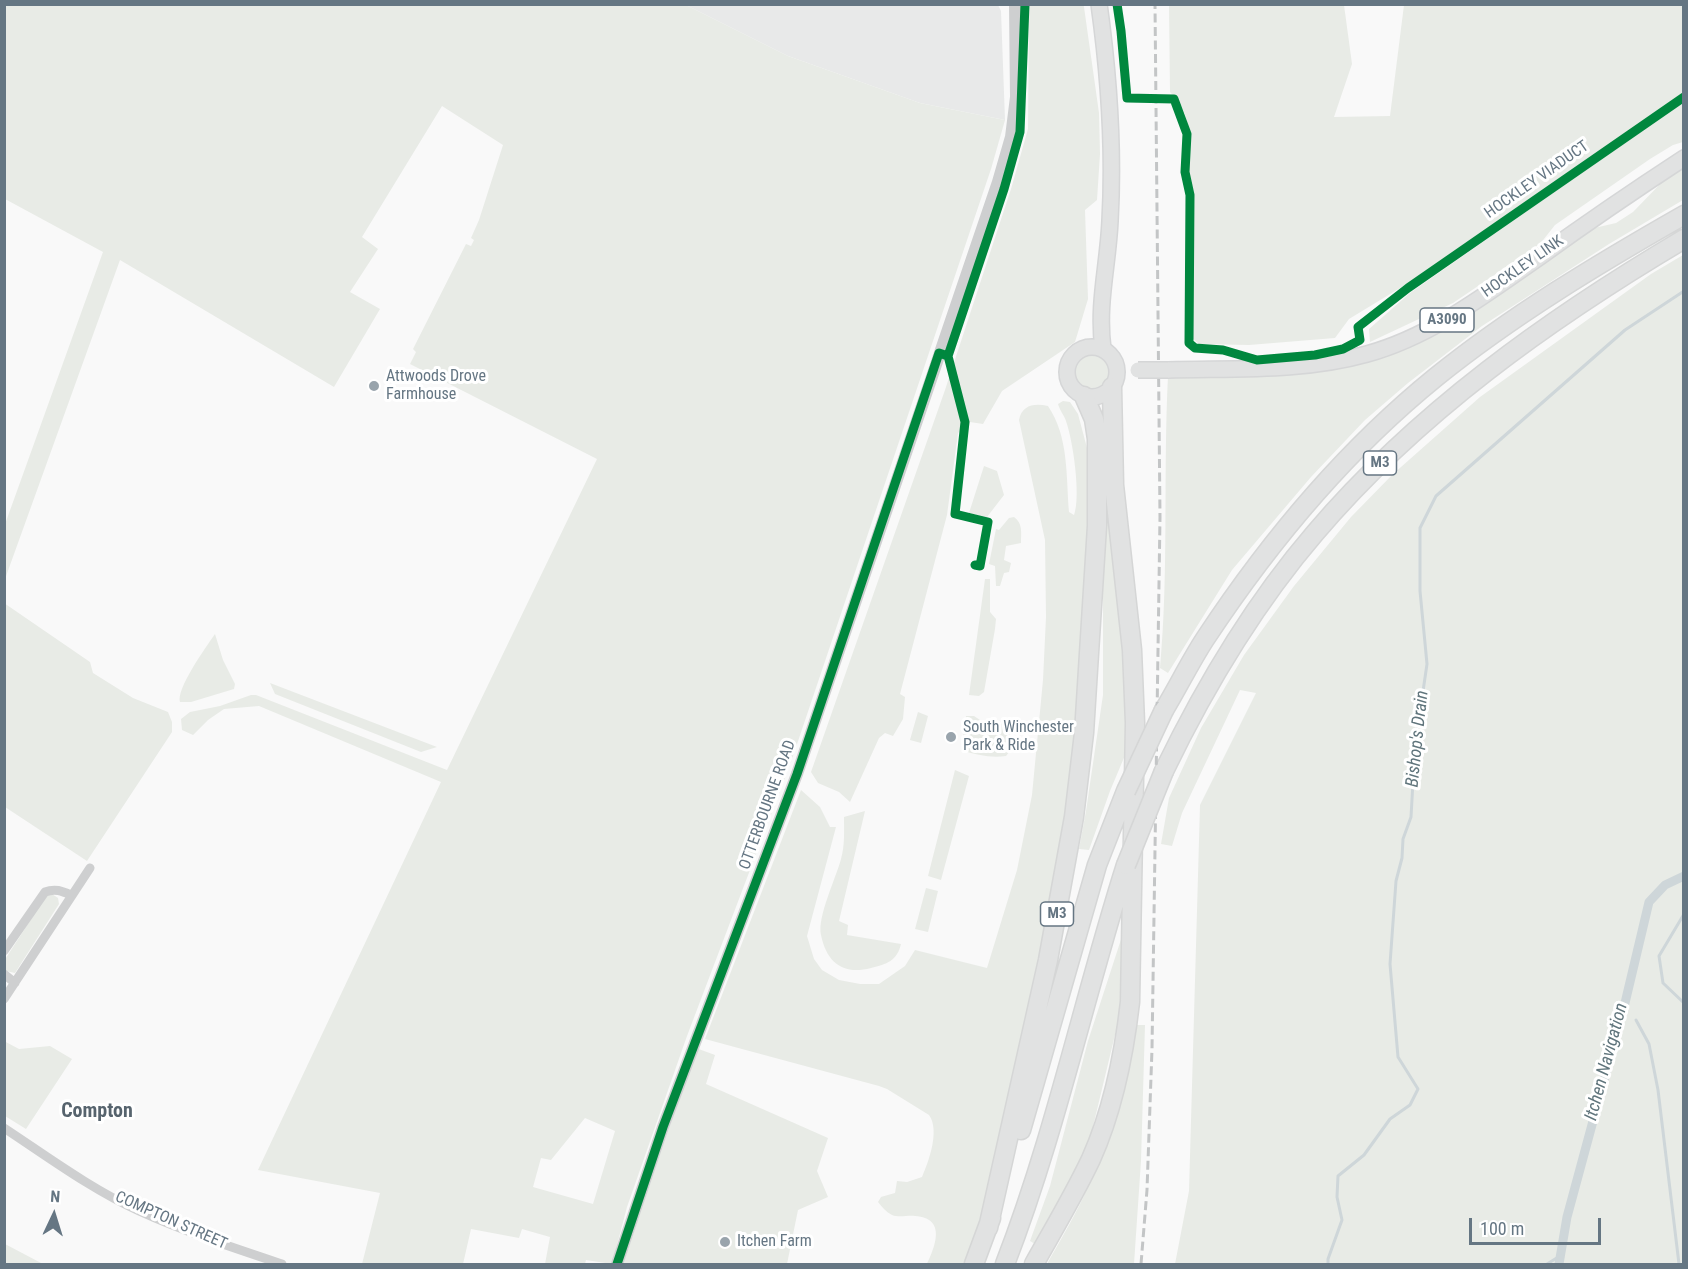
<!DOCTYPE html>
<html>
<head>
<meta charset="utf-8">
<style>
  body { margin:0 }
  #map { position:relative; width:1688px; height:1269px; overflow:hidden; background:#f9f9f9; font-family:"Roboto Condensed",sans-serif }
  canvas { display:block }
  .frame { position:absolute; inset:0; border:6px solid #657683; pointer-events:none }
  .north { position:absolute; left:24px; top:1185px; width:60px; height:60px; -webkit-text-stroke:4px #fff; paint-order:stroke; rotate:4deg; font-size:16px; font-weight:700; line-height:24px; text-align:center; color:#657683 }
  .north::after { content:''; display:block; margin:auto; width:21px; height:27px; background:#657683; clip-path:polygon(50% 0,100% 100%,50% 72%,0 100%) }
  .scale { position:absolute; left:1469px; top:1218px; width:132px; height:27px; box-sizing:border-box; border:3px solid #657683; border-top:0; padding-left:8px; font-size:18px; line-height:21px; white-space:nowrap; color:#657683; -webkit-text-stroke:4px #fff; paint-order:stroke }
</style>
</head>
<body>
<div id="map">
<canvas width="1688" height="1269"></canvas>
<div class="frame"></div>
<div class="north">N</div>
<div class="scale">100 m</div>
</div>
<script>
const g = document.querySelector('canvas').getContext('2d');
g.lineJoin = 'round';
function paint(path, color) { g.fillStyle = color; g.fill(path, 'evenodd'); }
function strokePath(path, color, width, dash) { g.strokeStyle = color; g.lineWidth = width; g.lineCap = dash ? 'butt' : 'round'; g.setLineDash(dash || []); g.stroke(path); }
function write(font, color, halo, rows, align = 'center') {
  g.font = font + ' "Roboto Condensed",sans-serif'; g.lineWidth = 6; g.setLineDash([]); g.textBaseline = 'middle'; g.strokeStyle = halo; g.fillStyle = color; for (const [text, x, y, turn = 0] of rows) {
    g.save(); g.translate(x, y); g.rotate((+turn || 0) * Math.PI / 180); g.textAlign = isNaN(turn) ? turn : align; if (halo) g.strokeText(text, 0, 0); g.fillText(text, 0, 0); g.restore();
  }
}
paint(new Path2D(`
  M686 5H998L1001 11 1005 120 920 103 788 56Z`), '#e8e9e9');
paint(new Path2D(`
  M5 5H686L788 56 920 103 1005 120 991 169 791 762 687 1036 627 1207 612 1264 586 1260 585 1264H545L550 1237 522 1229 519 1238 471 1229 463 1264H362L380 1193 258 1170 441 782 259 706 224 709 208 720 193 735 182 730 181 719 190 712 220 706 251 695H256L447 770 597 459 410 364 416 352 413 349 466 244 471 246 474 240 471 238 479 220 503 145 442 106 362 237 378 249 350 292 380 309 334 387 120 260 5 579 4 527 103 252 5 199ZM585 1118 615 1131 593 1204 533 1187 541 1158 551 1160Z
  M1029 5 1083 4 1084 7 1099 113 1100 154 1097 200 1085 210 1088 299 1075 342 1002 391 983 424 970 422 958 433 947 515 900 694 905 697 903 719 893 736 885 733 879 738 850 802 839 792 818 783 811 772 945 390 1011 189 1028 129Z
  M1169 5H1344L1352 64 1334 117 1390 116 1404 5H1683V93L1405 285 1349 319 1335 338 1249 345 1199 344 1191 337 1194 192C1192 184 1189 176 1189 169 1188 138 1194 116 1170 92Z
  M1683 102V142L1673 145 1650 159 1555 225 1540 244 1453 303 1370 342 1369 329 1410 293Z
  M1683 167V200L1609 244 1482 326 1408 383 1365 420 1311 477 1232 570 1168 673 1160 668C1169 571 1163 474 1168 376L1382 355 1590 229 1616 223 1633 212 1665 179Z
  M1683 255V1264H1175L1189 1191 1200 805 1256 693 1240 690 1182 813 1172 846 1161 844 1169 798 1201 728 1244 655 1294 586 1351 517 1392 475 1480 397 1651 274Z
  M1074 373a18 18 0 1 1 36 0a18 18 0 1 1-36 0Z
  M1063 401 1070 402 1078 414 1087 448 1090 512 1083 676 1064 848 980 1219 964 1264H927C935 1247 947 1218 915 1216 908 1215 899 1218 892 1215 886 1212 882 1207 878 1202L881 1197 895 1193 897 1181 907 1182 922 1177C929 1161 940 1130 929 1115L887 1089 879 1086 705 1039 801 790 820 807 830 827H836L807 936 814 959 822 970 839 980 860 984H879L905 966 915 950 987 968 1017 870 1032 795 1043 680 1046 617 1045 540 1019 420C1022 405 1034 403 1048 406 1069 437 1066 476 1069 512L1074 515C1081 496 1073 441 1066 421 1064 415 1060 411 1058 404Z
  M984 466 997 471 1004 495 987 517 969 513Z
  M1111 509 1123 644 1126 753 1110 791 1089 850 1079 849 1086 811 1103 695V511Z
  M1014 517C1023 523 1021 533 1021 543L1006 546 1004 560 1011 563 1009 572 1004 573 1000 586H996L995 566 989 564 996 529 999 530 1009 518Z
  M985 579H990V612L996 619 995 629 984 692 979 696 969 695Z
  M4 603 90 662 93 673 133 698 168 712 172 722V732L87 861 5 807Z
  M215 634 223 660 235 684 234 689 191 702H180C176 689 206 647 215 634Z
  M270 683 437 747 421 752 275 694Z
  M918 712 928 716 921 743 910 740Z
  M966 716H974L980 720 1004 724 1007 731 1017 742 1006 756C991 758 976 755 961 750Z
  M955 770 969 776 941 880 928 876Z
  M865 811 839 921 848 925 847 935 901 944C897 961 887 964 871 968 844 975 827 964 821 935 817 917 836 878 841 859 845 845 844 831 844 817Z
  M926 888 938 891 928 932 915 929Z
  M52 894 58 898 59 904 15 973 6 971 4 961 46 896Z
  M1127 921 1120 1014 1090 1139 1063 1202 1035 1244 1030 1241 1050 1186 1088 1041Z
  M1136 1025H1145L1141 1161 1134 1264H1047C1061 1239 1076 1214 1088 1187 1110 1141 1129 1075 1136 1025Z
  M4 1041 19 1049 50 1046 72 1059 26 1129 5 1116Z
  M696 1048 715 1055 706 1084 828 1138 817 1171 828 1197 798 1210 787 1264H623Z
  M4 1244H5L43 1264H5Z`), '#e8ebe6');
strokePath(new Path2D(`
  M1684 914 1659 956 1663 983 1684 1003
  M1636 1020 1649 1044 1658 1090 1679 1264
  M1328 1264V1259L1342 1220 1337 1197 1338 1176 1364 1155 1390 1119 1410 1105 1418 1089 1398 1057 1390 964 1396 881 1402 858 1403 839 1411 817 1415 746 1427 664 1420 591V528L1436 496 1625 330 1684 291
  M1547 1264 1560 1256`), '#ced6d9', 3);
strokePath(new Path2D(`
  M1559 1264 1567 1217 1625 1003 1649 902 1665 885 1684 876`), '#ced6d9', 9);
const primary = new Path2D(`
  M1099 4C1109 76 1114 149 1110 221 1108 266 1097 304 1103 349
  M1067 372a25 25 0 1 1 50 0a25 25 0 1 1-50 0Z
  M1168 370C1234 368 1303 372 1367 354 1432 336 1486 294 1541 256 1588 222 1635 190 1684 158`);
const motorway = new Path2D(`
  M1164 710C1178 687 1190 662 1205 639 1269 542 1346 450 1436 377 1513 315 1598 264 1684 215
  M1164 771C1205 686 1254 604 1315 533 1417 413 1549 319 1684 239
  M1021 1130 1097 865 1126 791
  M988 1228 1048 960 1074 817 1084 733 1097 526V439L1094 419 1084 396
  M974 1264 991 1218
  M1005 1264C1055 1135 1084 997 1126 865
  M1034 1264C1053 1230 1074 1195 1091 1159 1113 1110 1124 1055 1130 1002L1135 723 1132 650 1114 485 1112 387`);
strokePath(primary, '#d5d6d7', 18);
strokePath(motorway, '#d5d6d6', 21);
strokePath(new Path2D(`
  M4 951 45 892C55 888 62 891 71 895
  M4 974 15 983
  M4 999 90 868
  M4 1128C48 1157 91 1189 139 1211 185 1232 234 1248 282 1264`), '#cecfd0', 9);
strokePath(new Path2D(`
  M617 1264 663 1127 797 774 998 182 1011 137 1016 97 1015 4`), '#cecfd0', 12);
strokePath(primary, '#e1e2e2', 15);
strokePath(motorway, '#e1e2e2', 18);
strokePath(new Path2D(`
  M1141 1264 1147 1190 1152 1049 1160 517 1155 4`), '#c3c5c6', 3, [9, 4.5]);
const primaryBridge = new Path2D(`
  M1138 370H1168`);
const motorwayBridge = new Path2D(`
  M1126 791 1164 710
  M1126 865 1164 771`);
strokePath(primaryBridge, '#d5d6d7', 18, []);
strokePath(motorwayBridge, '#d5d6d6', 21, []);
strokePath(primaryBridge, '#e1e2e2', 15);
strokePath(motorwayBridge, '#e1e2e2', 18);
strokePath(new Path2D(`
  M1117 4 1121 31 1127 98 1174 99 1187 134 1185 172 1190 195 1189 343 1195 348 1223 350 1257 360 1315 355 1343 349 1360 340 1358 327 1408 288 1684 97
  M975 565 980 566 988 522 955 514 965 422 948 356 1004 189 1020 132 1025 4
  M617 1264 663 1127 797 774 939 353 948 356`), '#00873e', 9);
for (const [x, y, r, color] of [
  [374,386,6,"#99a4ac"],
  [951,737,6,"#99a4ac"],
  [725,1242,6,"#99a4ac"]
]) { const dot = new Path2D(); dot.arc(x, y, r, 0, 2 * Math.PI); g.fillStyle = color; g.fill(dot); strokePath(dot, '#fff', 2); }
for (const [x, y, w] of [
  [1447,320,54],
  [1380,463,33],
  [1057,914,33]
]) { const box = new Path2D(); box.roundRect(x - w / 2, y - 12, w, 24, 4.5); g.fillStyle = '#fff'; g.fill(box); strokePath(box, '#657683', 1.5); }
write('bold 15px', '#657683', null, [
  ["A3090",1447,320],
  ["M3",1380,463],
  ["M3",1057,914]
]);
write('16px', '#657683', '#fff', [
  ["HOCKLEY VIADUCT",1537,180,-35],
  ["HOCKLEY LINK",1523,267,-35],
  ["OTTERBOURNE ROAD",768,805,-70],
  ["COMPTON STREET",171,1221,24]
]);
write('16px', '#657683', '#fff', [
  ["Attwoods Drove",386,377],
  ["Farmhouse",386,395],
  ["South Winchester",963,728],
  ["Park & Ride",963,746],
  ["Itchen Farm",737,1242]
], 'left');
write('italic 18px', '#60757c', '#fff', [
  ["Bishop's Drain",1418,739,-84],
  ["Itchen Navigation",1607,1062,-75]
]);
write('bold 20px', '#57646e', '#fff', [
  ["Compton",97,1112]
]);
</script>
</body>
</html>
